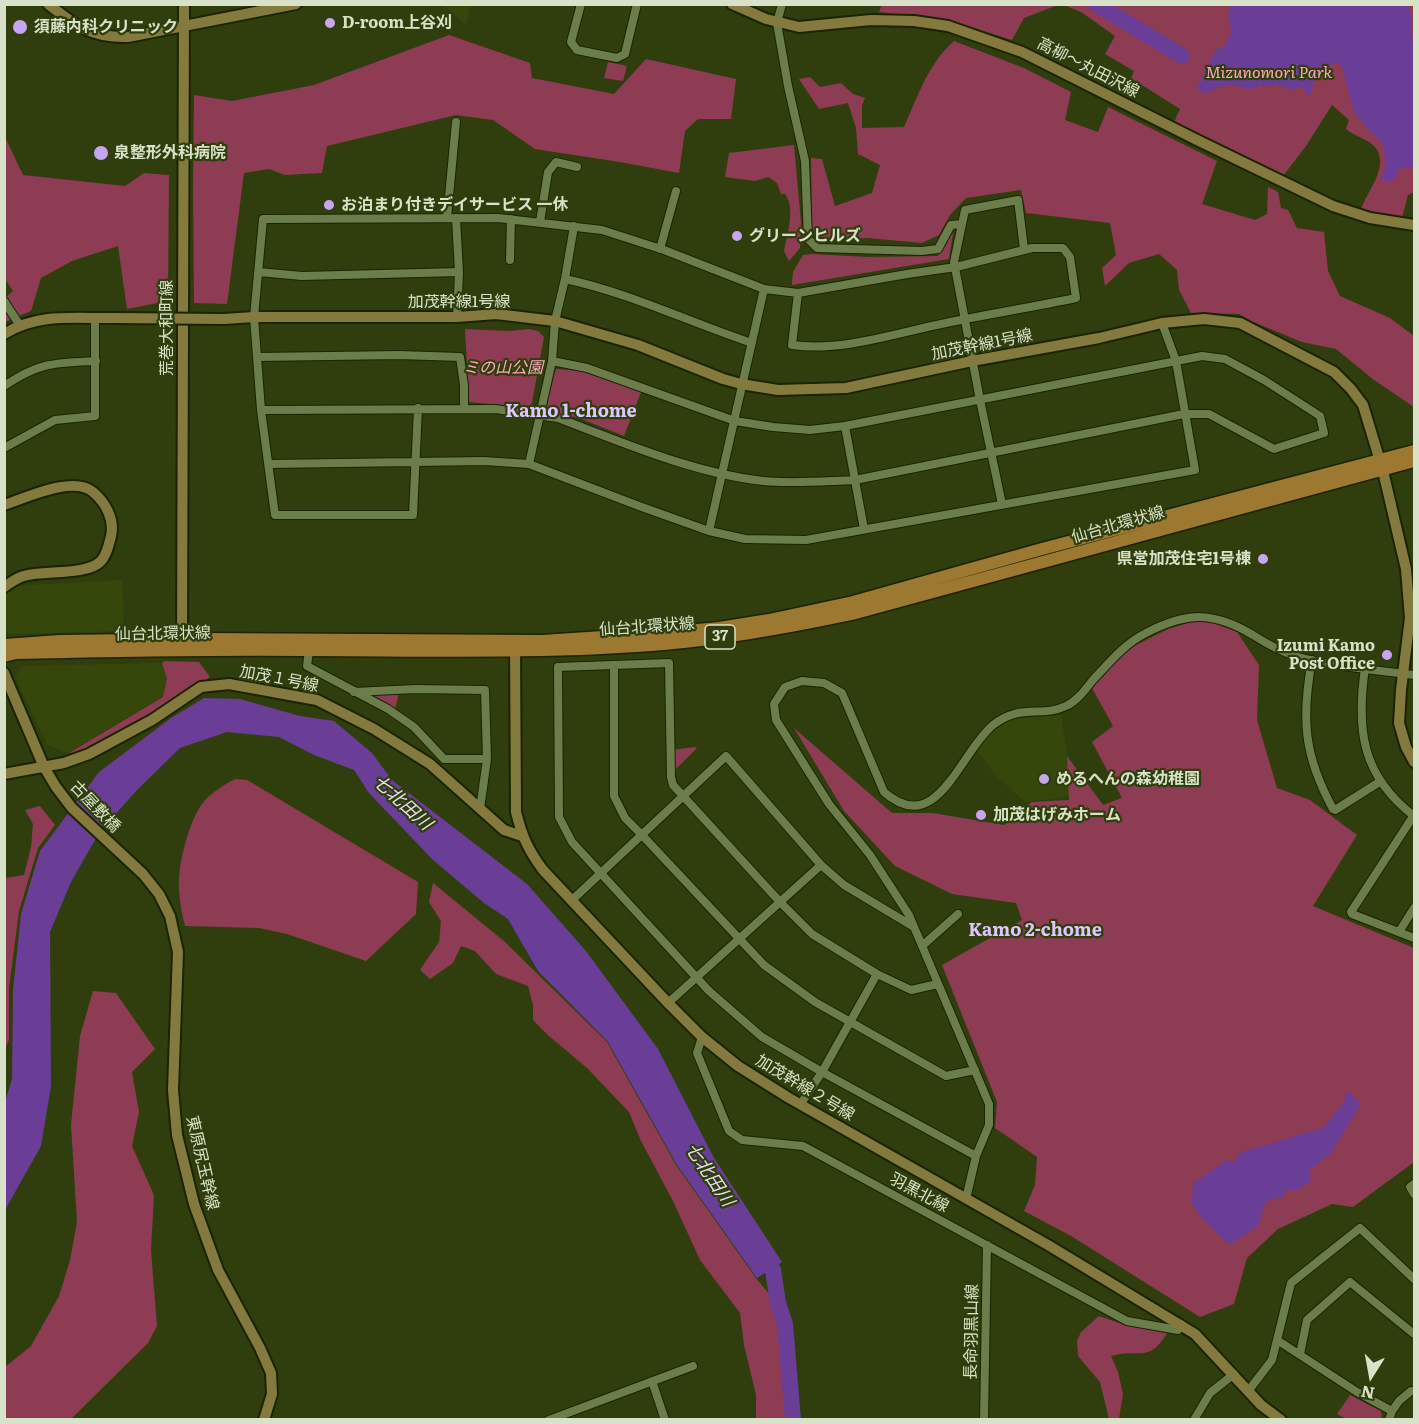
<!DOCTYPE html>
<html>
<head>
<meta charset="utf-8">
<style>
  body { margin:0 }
  #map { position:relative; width:1419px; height:1424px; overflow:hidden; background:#303e0d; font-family:Literata,serif }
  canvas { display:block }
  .frame { position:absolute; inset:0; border:6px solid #d8e2c8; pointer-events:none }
  .north { position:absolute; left:1341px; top:1346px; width:60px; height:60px; -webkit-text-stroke:4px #303e0d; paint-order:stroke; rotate:191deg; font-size:16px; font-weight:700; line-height:24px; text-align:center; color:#d8e2c8 }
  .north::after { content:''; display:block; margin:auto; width:21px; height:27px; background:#d8e2c8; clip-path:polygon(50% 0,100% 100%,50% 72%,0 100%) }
</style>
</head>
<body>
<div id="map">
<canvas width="1419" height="1424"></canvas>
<div class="frame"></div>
<div class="north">N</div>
</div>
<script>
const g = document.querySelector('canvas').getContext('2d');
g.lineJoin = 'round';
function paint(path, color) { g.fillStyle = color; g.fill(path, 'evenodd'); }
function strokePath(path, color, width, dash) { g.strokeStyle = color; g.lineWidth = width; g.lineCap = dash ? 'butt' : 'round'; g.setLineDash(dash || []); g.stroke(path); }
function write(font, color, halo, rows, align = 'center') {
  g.font = font + ' Literata,"Noto Sans JP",serif'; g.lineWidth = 4.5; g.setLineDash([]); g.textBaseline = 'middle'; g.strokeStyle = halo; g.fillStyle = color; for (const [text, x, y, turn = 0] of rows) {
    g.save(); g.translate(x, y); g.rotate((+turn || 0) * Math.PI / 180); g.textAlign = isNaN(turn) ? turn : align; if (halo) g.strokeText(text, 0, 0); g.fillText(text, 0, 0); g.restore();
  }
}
paint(new Path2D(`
  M444 5H471L466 25Z
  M122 580 124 631 9 634 5 628V595L14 586Z
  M160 663 167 678 163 696 68 753 47 745 15 677 22 666Z
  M1061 715 1074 796 1025 802 995 775 977 750 985 738 1010 719Z`), '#36470c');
paint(new Path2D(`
  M882 4 1058 5 1024 18 1012 40 948 20 879 12Z
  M1064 5H1414V192L1408 195 1402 218 1361 209C1368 190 1390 166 1375 147 1368 139 1354 136 1346 129L1349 120 1332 105 1306 146 1283 176 1174 122 1180 109 1131 78 1134 71 1105 54 1115 36 1081 12Z
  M449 35 530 63 532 78 614 94 646 59 736 79 731 119H698L685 131 679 173 620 162 535 149 493 120 456 115 327 146 322 173 285 175 269 169 244 173 227 304 194 303 193 190 194 95 232 101 314 85Z
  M954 41 1024 68 1071 92 1065 120 1098 132 1108 107 1217 161 1202 204 1255 220 1267 214 1268 187 1278 192 1281 208 1288 210 1297 228 1324 232 1328 271 1340 296 1390 318 1414 336V407L1374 380 1336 349 1302 342 1251 321 1239 314 1191 313 1179 290 1177 270 1159 254 1129 263 1105 286 1102 268 1116 255 1110 223 1026 213 1021 190 966 198 950 215 939 235 922 243 868 238 821 241 812 228 811 158 822 159 835 206 872 193 880 165 858 154 856 128 848 103 819 109 799 79 810 77 820 87 841 83 853 94 865 98 862 106V128L904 127C918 96 928 64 954 41Z
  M608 62 627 66 623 81 604 78Z
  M4 135 23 175 125 186 144 173 169 175 168 301 127 309 118 246 72 261 41 278 31 311 5 322V298L13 291 5 279Z
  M794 145 801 223 800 248 789 261 784 251C787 234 796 209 785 194H781L777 183 768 177 755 181 725 177 729 153Z
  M950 233H953L949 259 792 285 793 272 803 255 811 254 869 257 938 256Z
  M465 329 510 331 529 329 538 331 544 337 531 408 469 402Z
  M556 369 582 371 641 392 624 436 579 418 549 412 546 405Z
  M1202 619 1237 632 1259 665 1257 720 1277 788 1310 800 1357 835 1313 906 1414 948V1162L1353 1207 1332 1204 1278 1229 1247 1258 1234 1304 1200 1317 1071 1236 1024 1211 1035 1185 1037 1157 995 1128 997 1102 942 965 1022 920 1016 903 952 894 895 866 844 811 794 728 892 813H933L1004 825 1032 802 1069 800 1067 756 1103 805 1122 798 1092 742 1113 726 1092 688 1126 650 1168 629Z
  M164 661 199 662 210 677 152 716 88 751 69 753 163 697 167 678 162 664Z
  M376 693H399L395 709 374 699Z
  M695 747 697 748 673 772 672 750Z
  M235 779 247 780 418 882 416 914 366 961 287 934 259 928 185 926C176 889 177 870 188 834 193 820 197 808 208 797 216 790 225 784 235 779Z
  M40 806 55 825 38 848 19 911 9 988V1040L5 1048V878L24 875 31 847 33 824 25 810Z
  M433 883 505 942 607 1042 676 1165 756 1278 774 1300 781 1332 788 1419H756V1395L744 1345 740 1313 700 1260 673 1201 641 1141 629 1112 587 1068 549 1036 533 1020V1005L528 986 496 974 475 951 461 946 453 963 430 979 420 970 439 942 441 921 429 902Z
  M93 991 116 993 155 1049 132 1072 139 1112 132 1146 154 1195 151 1250 157 1326 148 1343 71 1419H5V1367L31 1346 59 1296 70 1260 77 1222 71 1125 80 1036Z
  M1099 1316 1125 1325 1167 1333C1149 1364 1138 1348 1111 1356L1118 1372 1123 1394 1119 1419H1109L1100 1382 1078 1356 1077 1341 1081 1332Z
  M1350 1395 1381 1411 1382 1419H1347L1337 1414Z`), '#8d3c53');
paint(new Path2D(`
  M1229 5H1407C1414 13 1410 35 1414 49V167L1399 169 1395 179C1390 182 1386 182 1381 179L1386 163 1383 145 1355 114 1343 70 1340 64 1336 62 1323 70 1314 82 1309 97 1304 88 1300 87 1293 90 1276 84 1272 86 1264 85 1248 89 1233 85H1224L1203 94 1197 88 1216 49 1224 47 1232 30 1230 24Z
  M204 698 240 699 300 716 334 721 372 753 392 780 527 884 586 951 658 1049 714 1158 782 1262 757 1278 677 1165 608 1042 538 971 508 919 484 903 432 859 369 793 354 770 314 755 279 737 227 732 180 748 136 791 99 833 71 882 50 932 51 1086 41 1146 5 1210 4 1105 12 1079 13 990 21 914 40 851 99 772 171 718Z
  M1345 1091H1349L1361 1104 1331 1153 1309 1171 1311 1181 1296 1191 1288 1189 1283 1197 1266 1201 1258 1226 1229 1245 1202 1218 1192 1204 1193 1184 1226 1160 1235 1162 1241 1152 1323 1128 1345 1101Z`), '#6a3e97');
strokePath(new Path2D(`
  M1096 4 1182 56
  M759 1249 773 1270 778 1303 785 1324 793 1420`), '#6a3e97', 16);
const street = new Path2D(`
  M581 4 571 42 577 50 617 58 625 54 637 4
  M782 4 777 23 788 86 805 161 808 239 817 248 922 251 938 249 951 225 962 224
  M447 218 456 122
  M456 218 459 272 457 317
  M540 222 548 172 556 162 577 167
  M660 249 676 191
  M510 260 511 219
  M259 272 302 276 459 272
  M565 279C630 293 689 322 752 343
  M4 301 19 324
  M258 357 399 355 460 357 464 385V408
  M4 386C40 362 54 363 96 361
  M418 408 413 515H275L261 410 254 317 263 219 498 218 602 230 664 250 764 289 798 293 907 274 956 267 1032 248H1063L1070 257 1076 298C1033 307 989 314 946 323 896 333 843 352 792 345L798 293
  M261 410 495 409 558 418C624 443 693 473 763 481 794 484 825 481 855 480L1184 414H1209L1274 449 1324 433 1320 416 1264 380 1225 359 1202 356 845 426 810 430 773 427 735 421 587 368 552 361
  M845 426 864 529
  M4 448 55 420 95 416V318
  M269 464 484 461 529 464 639 506 709 531 745 539 806 540 1195 470 1176 361 1162 323
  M529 464 552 361 555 321 565 279 574 226
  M1002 504 980 400 954 262 965 210 1018 200 1024 249
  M709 531 764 289
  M309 650 307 666 388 709 414 727 444 759H487
  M1312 660C1301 719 1304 756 1333 809L1335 810 1381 781
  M614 665V796L625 818 641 834 764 965 815 1002 946 1076 975 1070
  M1365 668C1356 730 1362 776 1414 816
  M354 692 415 689 485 690 487 759 480 809
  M1414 815 1351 912 1352 914 1414 938
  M571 901 726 756 821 865 844 885 914 927
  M1399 932 1414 908
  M922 946 958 914
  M938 984 911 990 877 974 812 934 780 902 673 785 671 777 669 663 558 667 559 817 572 842 709 991 762 1037 822 1072 976 1156
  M668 1003 821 865
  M702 1037 697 1053 729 1131 742 1140 803 1146 1127 1321 1178 1330 1181 1324
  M800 1105 822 1072 877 974
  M1414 1184 1410 1187 1414 1194
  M966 1199 976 1156 989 1125V1104L909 915 870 855 829 804 776 720 774 704 785 687 802 681 824 683 842 693 884 792C937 839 960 752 993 725 1021 703 1041 718 1066 706 1077 701 1085 690 1092 681 1109 663 1124 644 1146 633 1187 612 1213 611 1253 635 1267 644 1281 652 1298 657 1335 667 1376 670 1414 675
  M1277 1340 1291 1283 1360 1228 1414 1279
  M1300 1354 1307 1320 1350 1282 1414 1334
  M652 1381 665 1420
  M1249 1390 1272 1360 1277 1340 1357 1392 1392 1411 1389 1420
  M1392 1411 1399 1401 1411 1391H1414
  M549 1420 693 1366
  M984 1420 987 1245
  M1194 1420 1210 1393 1234 1374`);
const secondary = new Path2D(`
  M48 4C76 26 91 38 128 37L296 4
  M732 4 766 19 799 27 871 20 914 21 948 26 1022 52 1197 140 1333 206 1370 218 1414 225
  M224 319 254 317H457L496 314 555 321 638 345 723 379 741 384 778 390 846 388 972 361 1099 338 1162 323 1204 319 1240 323 1334 372 1351 389 1363 405 1383 471 1406 569 1410 618 1401 690 1399 723 1406 747 1414 762
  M4 334C39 312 77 319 116 318
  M4 505C26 498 73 475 93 492 105 502 115 519 111 536 109 544 107 555 101 561 87 576 44 570 24 576 18 577 10 583 4 587
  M515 645 516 812C522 836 528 850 543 870L668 1003 702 1037 738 1066 789 1098 1048 1245 1195 1334 1261 1405 1281 1420
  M182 647 184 4
  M4 673 44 767 56 787 72 808 143 874 159 894 170 916 178 952 173 1090 177 1135 194 1204 218 1270 260 1348 271 1373 272 1394 264 1420
  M4 774 64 763 89 754 152 720 201 687 229 684 317 700 374 729 430 764 504 830 522 836`);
const primary = new Path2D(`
  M4 645 60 641 205 639 542 641 664 633 719 628 769 620 853 602 1042 549 1414 451
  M4 656 16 653C111 651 206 649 301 650 422 650 544 654 664 644 727 639 790 627 852 614L1414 461`);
strokePath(street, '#1a2401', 10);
strokePath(secondary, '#1a2401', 14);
strokePath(primary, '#1a2401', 15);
strokePath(street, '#6c7d4c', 8);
strokePath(secondary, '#847a3e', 10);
strokePath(primary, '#9c7830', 12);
const secondaryBridge = new Path2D(`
  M116 318 224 319`);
strokePath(secondaryBridge, '#1a2401', 14, []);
strokePath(secondaryBridge, '#847a3e', 10);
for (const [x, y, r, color] of [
  [330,23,6,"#c7a6f0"],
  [20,27,8,"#c7a6f0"],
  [101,153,8,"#c7a6f0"],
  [329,205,6,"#c7a6f0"],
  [737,236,6,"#c7a6f0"],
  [1263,559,6,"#c7a6f0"],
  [1387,655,6,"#c7a6f0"],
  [1044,779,6,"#c7a6f0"],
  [981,815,6,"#c7a6f0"]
]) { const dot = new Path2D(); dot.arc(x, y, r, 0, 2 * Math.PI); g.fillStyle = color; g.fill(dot); strokePath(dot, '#303e0d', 2); }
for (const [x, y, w] of [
  [720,637,30]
]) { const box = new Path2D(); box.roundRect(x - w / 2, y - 12, w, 24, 4.5); g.fillStyle = '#303e0d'; g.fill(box); strokePath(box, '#d8e2c8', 1.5); }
write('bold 15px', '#d8e2c8', null, [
  ["37",720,637]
]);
write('bold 16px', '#d8e2c8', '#303e0d', [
  ["D-room上谷刈",342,23],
  ["須藤内科クリニック",34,27],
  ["泉整形外科病院",114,153],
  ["お泊まり付きデイサービス 一休",341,205],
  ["グリーンヒルズ",749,236],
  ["県営加茂住宅1号棟",1251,559,"right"],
  ["Izumi Kamo",1375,646,"right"],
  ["Post Office",1375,664,"right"],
  ["めるへんの森幼稚園",1056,779],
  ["加茂はげみホーム",993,815]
], 'left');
write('16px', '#d8e2c8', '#303e0d', [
  ["高柳～丸田沢線",1088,68,27],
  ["加茂幹線1号線",459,302],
  ["荒巻大和町線",167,328,-90],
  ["加茂幹線1号線",982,345,-11],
  ["仙台北環状線",1118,525,-16],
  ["仙台北環状線",647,627,-4],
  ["仙台北環状線",163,634,-1],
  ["加茂１号線",279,679,11],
  ["古屋敷橋",95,807,46],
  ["加茂幹線２号線",805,1088,31],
  ["東原尻玉幹線",202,1163,77],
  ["羽黒北線",919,1193,28],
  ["長命羽黒山線",972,1332,-89]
]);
write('italic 16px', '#fda7bb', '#303e0d', [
  ["Mizunomori Park",1269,73],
  ["ミの山公園",503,368]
]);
write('bold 18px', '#dec6fe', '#303e0d', [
  ["Kamo 1-chome",571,412],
  ["Kamo 2-chome",1035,931]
]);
write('italic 18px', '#e6dcf4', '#303e0d', [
  ["七北田川",402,803,42],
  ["七北田川",709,1175,56]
]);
</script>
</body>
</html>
